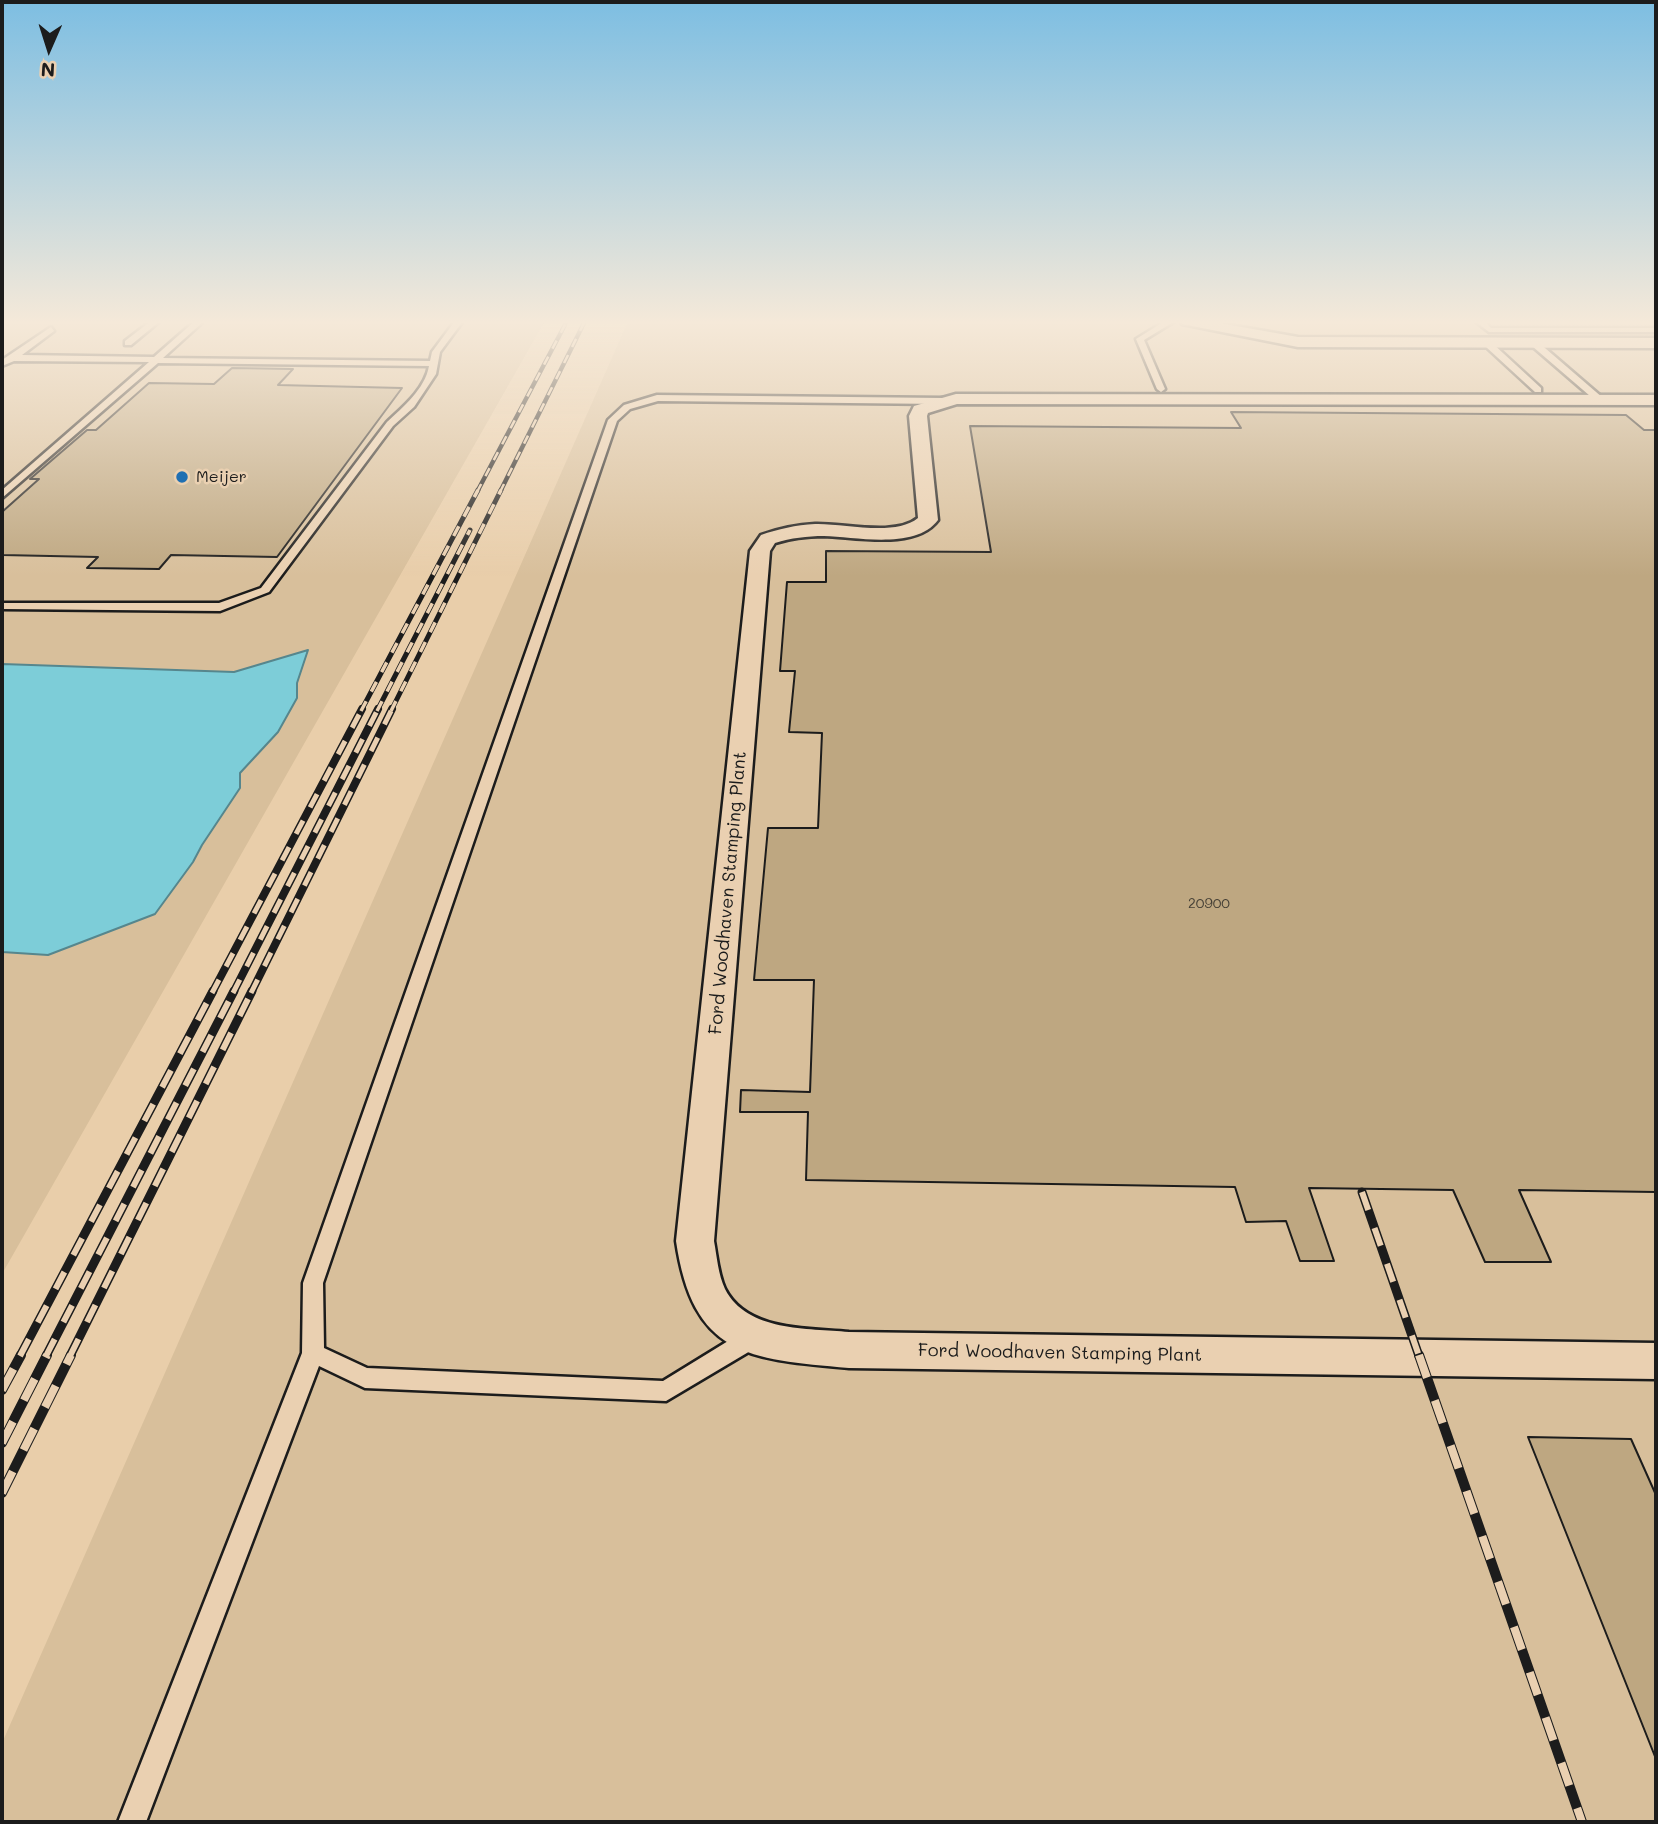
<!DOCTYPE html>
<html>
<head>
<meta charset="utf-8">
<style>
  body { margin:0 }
  #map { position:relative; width:1658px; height:1824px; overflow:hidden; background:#e9ceaa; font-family:Mali,sans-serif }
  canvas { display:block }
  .frame { position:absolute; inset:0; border:4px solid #1c1c1c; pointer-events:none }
  .north { position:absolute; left:14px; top:14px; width:70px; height:70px; -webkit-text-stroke:5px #ead0b1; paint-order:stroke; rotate:183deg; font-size:19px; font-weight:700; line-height:28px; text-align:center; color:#1c1c1c }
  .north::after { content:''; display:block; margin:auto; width:24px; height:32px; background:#1c1c1c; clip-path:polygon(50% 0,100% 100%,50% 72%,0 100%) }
</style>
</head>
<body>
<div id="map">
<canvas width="1658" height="1824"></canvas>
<div class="frame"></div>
<div class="north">N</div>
</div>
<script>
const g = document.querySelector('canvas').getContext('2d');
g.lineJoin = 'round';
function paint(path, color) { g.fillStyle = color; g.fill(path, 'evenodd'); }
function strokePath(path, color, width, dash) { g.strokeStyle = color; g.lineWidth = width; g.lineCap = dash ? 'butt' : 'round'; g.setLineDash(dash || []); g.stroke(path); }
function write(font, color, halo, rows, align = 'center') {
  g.font = font + ' Mali,sans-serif'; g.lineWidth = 5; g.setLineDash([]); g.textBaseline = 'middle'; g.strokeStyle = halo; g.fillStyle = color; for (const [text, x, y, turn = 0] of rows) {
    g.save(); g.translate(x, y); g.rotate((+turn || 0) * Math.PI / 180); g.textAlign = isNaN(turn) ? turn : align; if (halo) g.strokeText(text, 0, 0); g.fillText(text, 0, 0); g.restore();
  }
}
paint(new Path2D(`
  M2 321H545L2 1274Z
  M628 321H1656V1822H2V1743Z`), '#d8bf9b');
const water = new Path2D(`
  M308 650 297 683V698L278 732 240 773V788L202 845 193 862 155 914 48 955 2 952V664L234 672Z`);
paint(water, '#7dcdd8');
strokePath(water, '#56868d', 2);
const building = new Path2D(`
  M232 368 293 369 278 385 402 388 277 557 171 555 159 569 87 568 98 557 2 555V512L39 479H30L87 430H96L149 383 214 384Z
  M1231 412 1626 415 1644 430H1656V1192L1519 1190 1551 1262H1485L1453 1190 1309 1188 1334 1261H1300L1286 1221 1246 1222 1235 1187 806 1180 808 1112H740L741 1090 810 1092 814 980H754L768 828H818L822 733 789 732 795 671H780L787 582H826V551L991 552 970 426 1241 428Z
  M1528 1437 1631 1439 1656 1495V1759Z`);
paint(building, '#bea781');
strokePath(building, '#1c1c1c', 2);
const service = new Path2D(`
  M151 321H160L131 345H125V341Z
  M195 321H204L163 358 430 361 432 352 455 321H463L440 352 436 374 414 407 393 426 269 592 220 611 2 609V603H219L261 588 387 422C403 407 425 389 429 366L158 363 2 498V490L149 362 14 361 2 366V360L51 327 54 331 22 355 154 357Z
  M1165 321H1175L1144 340 1165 389 1161 392 1157 389 1136 339Z
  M1475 321H1484L1491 328H1656V332H1489Z
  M1485 342H1491L1541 388V392H1535L1485 346Z
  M1532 342H1538L1603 398V402H1597L1532 346Z
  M657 395 944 398 948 401 944 404 658 401 630 409 617 421 323 1283 324 1348 367 1368 663 1381 746 1330 754 1328 762 1330 765 1337 762 1344 666 1401 365 1388 319 1366 146 1822H118L302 1353 303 1283 608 420 624 405Z`);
const minor = new Path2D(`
  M1180 321H1208L1298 337 1656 338V348L1298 347 1182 324Z
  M956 394 1656 395V405L957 404 928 413 927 416 938 520C916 550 856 537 824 536 807 536 791 538 775 543L770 551 714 1241C717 1257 718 1274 725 1289 747 1332 808 1328 849 1332L1656 1343V1379L849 1368C747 1359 693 1356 676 1241L750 551 761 535C778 529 796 525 815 524 843 523 895 537 918 518L909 416 914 406Z`);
strokePath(service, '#1c1c1c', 5);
strokePath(minor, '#1c1c1c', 5);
paint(service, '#ead0b1');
paint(minor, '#ead0b1');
const railFar4 = new Path2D(`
  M477 492 567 321
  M500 492 585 321`);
const railFar3 = new Path2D(`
  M361 711 478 490
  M377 711 470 530
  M391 711 501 490`);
const railFar2 = new Path2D(`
  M212 993 362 709
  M233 993 378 709
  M251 993 392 709`);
const railFar1 = new Path2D(`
  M1362 1192 1419 1356
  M20 1356 213 991
  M46 1356 234 991
  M70 1356 252 991`);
const rail = new Path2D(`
  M1419 1355 1582 1822
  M2 1390 21 1355
  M2 1443 47 1355
  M2 1493 71 1355`);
strokePath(railFar4, '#1c1c1c', 4.5);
strokePath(railFar3, '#1c1c1c', 5);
strokePath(railFar2, '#1c1c1c', 8);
strokePath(railFar1, '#1c1c1c', 9);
strokePath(rail, '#1c1c1c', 10);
strokePath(railFar4, '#ead0b1', 2.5, [9]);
strokePath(railFar3, '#ead0b1', 3.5, [11]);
strokePath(railFar2, '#ead0b1', 5, [15]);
strokePath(railFar1, '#ead0b1', 6, [19]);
strokePath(rail, '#ead0b1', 8, [24]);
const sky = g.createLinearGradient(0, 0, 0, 576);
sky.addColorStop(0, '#7dbee2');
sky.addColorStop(0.56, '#f5e9d9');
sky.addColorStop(1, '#f5e9d900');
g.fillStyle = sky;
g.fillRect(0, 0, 1658, 576);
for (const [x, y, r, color] of [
  [182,477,7,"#1f6fb2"]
]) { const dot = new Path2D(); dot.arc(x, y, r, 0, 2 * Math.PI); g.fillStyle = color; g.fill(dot); strokePath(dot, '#ead0b1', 2.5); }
write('14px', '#443f35', null, [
  ["20900",1209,904]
]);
write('16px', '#1c1c1c', '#ead0b1', [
  ["Meijer",196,477]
], 'left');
write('18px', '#1c1c1c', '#ead0b1', [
  ["Ford Woodhaven Stamping Plant",728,893,-85],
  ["Ford Woodhaven Stamping Plant",1060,1353,1]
]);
</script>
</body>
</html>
